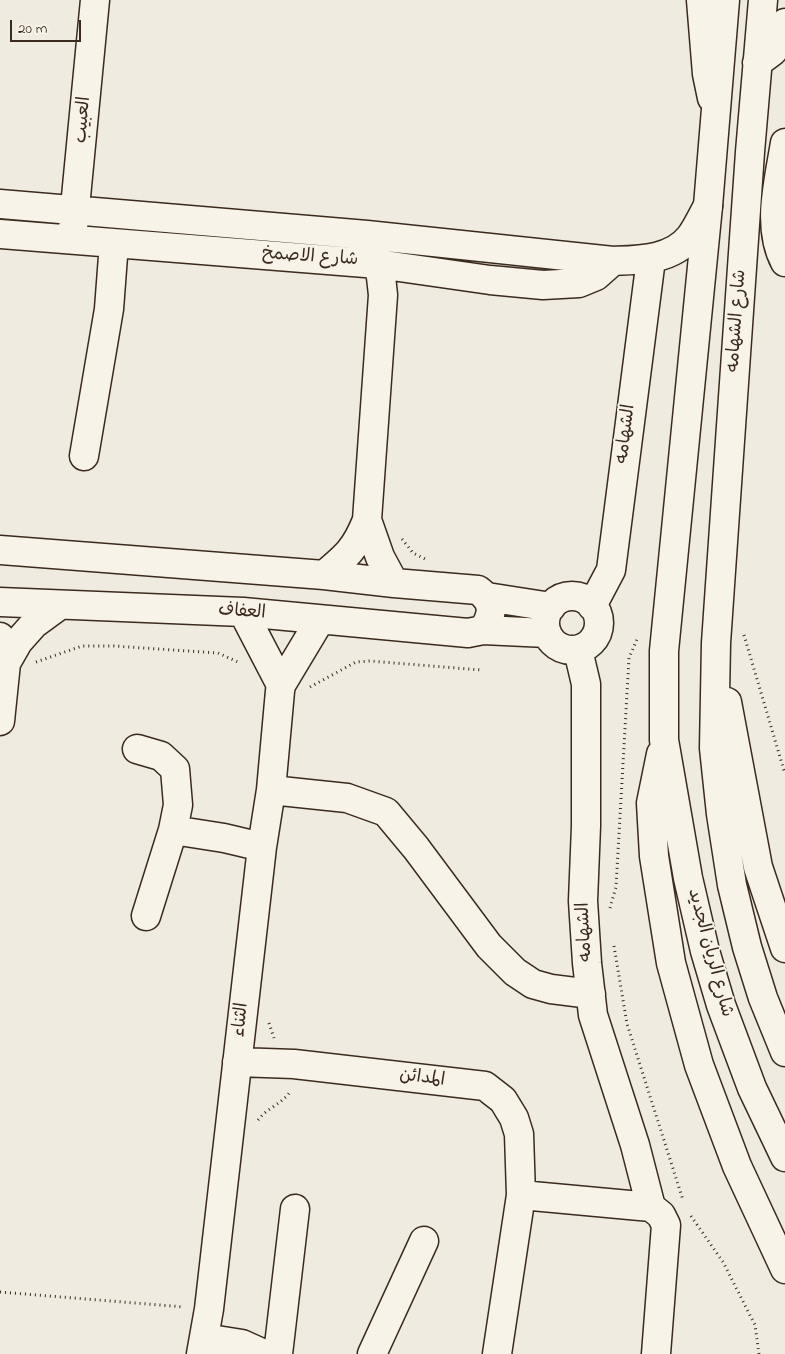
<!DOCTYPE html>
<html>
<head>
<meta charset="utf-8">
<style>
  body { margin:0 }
  #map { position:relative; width:785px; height:1354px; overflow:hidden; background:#efebe0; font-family:"Indie Flower",sans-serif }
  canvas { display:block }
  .scale { position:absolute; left:10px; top:20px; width:71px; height:22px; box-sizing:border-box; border:2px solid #3b2a1e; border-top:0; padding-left:6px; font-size:15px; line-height:18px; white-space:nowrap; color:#3b2a1e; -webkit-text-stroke:4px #f7f3e8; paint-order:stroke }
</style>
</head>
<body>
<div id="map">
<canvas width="785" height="1354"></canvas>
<div class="scale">20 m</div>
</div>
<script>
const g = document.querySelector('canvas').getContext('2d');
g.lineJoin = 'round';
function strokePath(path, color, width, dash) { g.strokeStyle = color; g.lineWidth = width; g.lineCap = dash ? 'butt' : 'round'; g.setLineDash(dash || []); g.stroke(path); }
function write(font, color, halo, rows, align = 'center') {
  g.font = font + ' "Indie Flower","Playpen Sans Arabic",sans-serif'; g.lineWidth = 4; g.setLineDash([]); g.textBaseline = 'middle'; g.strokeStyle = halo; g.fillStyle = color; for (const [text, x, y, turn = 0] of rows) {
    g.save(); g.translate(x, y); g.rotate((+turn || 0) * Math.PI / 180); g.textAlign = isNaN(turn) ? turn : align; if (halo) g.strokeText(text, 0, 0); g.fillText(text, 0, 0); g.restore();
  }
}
const minor = new Path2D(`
  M701 0 707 74 712 98
  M785 143C779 181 766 226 785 262
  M0 204 367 235 613 261C639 260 672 260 690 237 697 228 702 216 708 206
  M73 228 95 0
  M0 234 378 264 490 280 543 285 579 283 596 276 613 261
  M84 456 109 309 114 243
  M367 520 380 557 394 583
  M0 550 324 575 394 583 478 590C494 602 494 613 483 630L468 633 243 612 0 602
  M324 575C347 556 356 548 367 520L383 295 381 277 374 248
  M545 623a27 27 0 1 1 54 0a27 27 0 1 1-54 0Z
  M487 597 551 607
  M592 606 611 570 651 259
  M243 612 281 685
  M483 630 547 633
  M0 637 6 663 0 721
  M578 650 586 684V826L583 901 587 963 593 1015 635 1145 651 1207
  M6 663 18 642 34 624 60 605
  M137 749 161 756 175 769 178 805 173 830 224 838 262 847
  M271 790 347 798 386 812 416 848 489 946 515 972 533 984 551 989 591 994
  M146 916 173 830
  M237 1062 294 1064 485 1086 503 1100 514 1118 519 1134 521 1195 497 1354
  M521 1195 651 1207 661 1215 666 1225 656 1354
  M204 1338 242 1344 264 1354
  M201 1354 209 1309 262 847 271 790 280 691 281 685 320 620
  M278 1354 295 1209
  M372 1354 424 1241`);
const major = new Path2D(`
  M725 0 708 206 664 651V740L688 878 705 951 721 1005 752 1088 785 1157
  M763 0 750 152 716 643 714 748 721 814 732 885 747 947 763 998 785 1052
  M757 63 773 51 785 23
  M727 702 758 867 785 948
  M661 754 651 803 654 856 671 963 699 1065 737 1166 785 1269`);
strokePath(minor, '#3b2a1e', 31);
strokePath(major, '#3b2a1e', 31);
strokePath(new Path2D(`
  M402 539 413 553 425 559
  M744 635 785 774
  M36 662 82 646H114L218 653 240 663
  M310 687 356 662 370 661 481 670
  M610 908 616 887 629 658 638 637
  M614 946 627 1024 683 1200
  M269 1023 274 1038
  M258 1120C268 1107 283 1104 291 1090
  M691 1216 723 1262 755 1325 759 1354
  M0 1292 184 1307`), '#3b2a1e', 3, [1, 4]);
strokePath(minor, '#f7f3e8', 28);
strokePath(major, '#f7f3e8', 28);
write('18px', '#3b2a1e', '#f7f3e8', [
  ["العبيب",84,120,-85],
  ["شارع الاصمخ",310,258,4],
  ["شارع الشهامه",738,321,-86],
  ["الشهامه",627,434,-83],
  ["العفاف",242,613,4],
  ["الشهامه",586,932,-93],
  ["شارع الريان الجديد",709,953,75],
  ["الثناء",242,1020,-84],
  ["المدائن",422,1079,7]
]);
</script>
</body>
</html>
